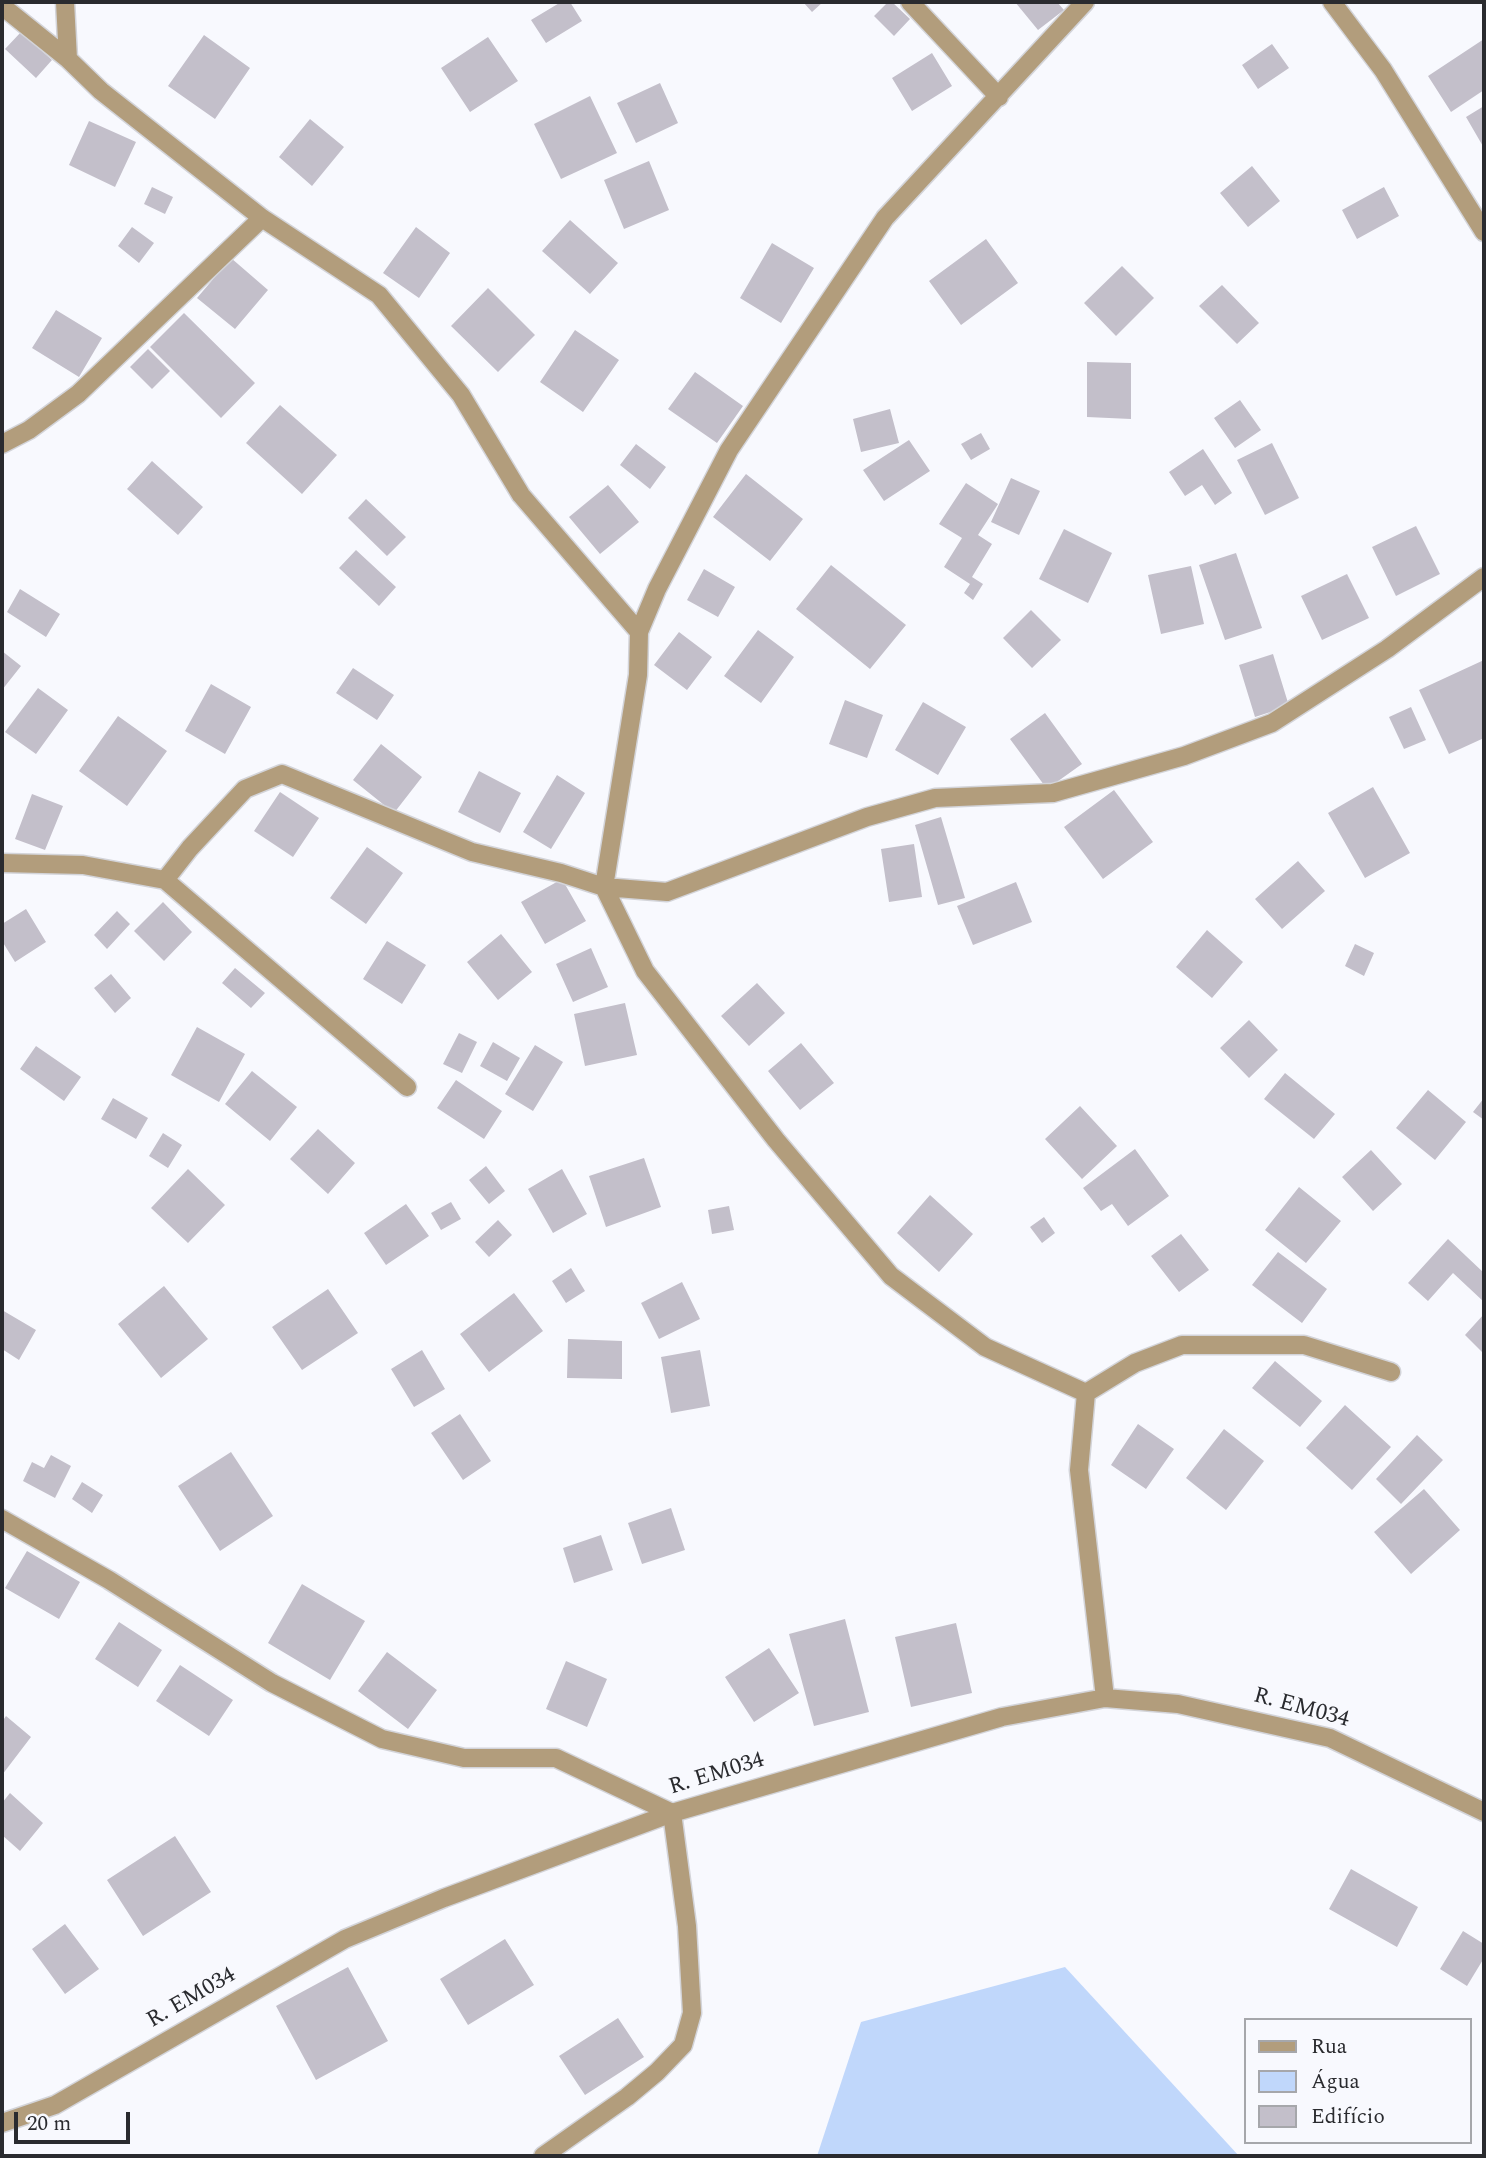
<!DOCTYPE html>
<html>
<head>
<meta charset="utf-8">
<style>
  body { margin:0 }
  #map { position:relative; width:1486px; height:2158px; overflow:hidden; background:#f8f9fe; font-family:Spectral,serif }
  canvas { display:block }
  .frame { position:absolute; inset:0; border:4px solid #2a2b2f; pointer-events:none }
  .legend { position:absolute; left:1244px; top:2018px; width:228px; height:126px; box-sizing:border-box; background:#f8f9fe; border:2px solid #a6a7ab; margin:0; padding:9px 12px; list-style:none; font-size:21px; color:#2a2b2f }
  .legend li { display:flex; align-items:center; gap:14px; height:35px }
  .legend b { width:35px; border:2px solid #a6a7ab }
  .scale { position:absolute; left:14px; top:2112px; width:116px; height:32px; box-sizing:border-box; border:4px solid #2a2b2f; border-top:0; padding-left:9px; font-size:21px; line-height:24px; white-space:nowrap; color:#2a2b2f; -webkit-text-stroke:5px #f8f9fe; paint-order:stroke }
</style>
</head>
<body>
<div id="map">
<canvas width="1486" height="2158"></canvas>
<div class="frame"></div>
<ul class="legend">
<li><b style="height:9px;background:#b29d7c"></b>Rua</li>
<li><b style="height:19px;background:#c0d7fb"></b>Água</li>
<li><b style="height:19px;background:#c3bfca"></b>Edifício</li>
</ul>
<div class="scale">20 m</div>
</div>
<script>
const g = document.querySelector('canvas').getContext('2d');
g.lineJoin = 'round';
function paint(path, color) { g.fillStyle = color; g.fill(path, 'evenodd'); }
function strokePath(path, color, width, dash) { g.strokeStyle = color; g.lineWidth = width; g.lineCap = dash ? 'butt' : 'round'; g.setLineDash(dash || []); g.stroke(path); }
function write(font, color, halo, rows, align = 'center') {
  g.font = font + ' Spectral,serif'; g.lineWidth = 7; g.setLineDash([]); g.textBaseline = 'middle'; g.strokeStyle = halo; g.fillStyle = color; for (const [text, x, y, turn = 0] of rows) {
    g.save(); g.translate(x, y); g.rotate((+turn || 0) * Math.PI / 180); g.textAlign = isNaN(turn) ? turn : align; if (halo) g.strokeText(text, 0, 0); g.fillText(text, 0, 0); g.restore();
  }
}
paint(new Path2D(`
  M1065 1967 1239 2156H817L861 2022Z`), '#c0d7fb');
paint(new Path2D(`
  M561 2H570L582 21 546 43 531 20Z
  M803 2H823L812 12Z
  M888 2H892L910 19 894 36 874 16Z
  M1015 2H1057L1064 10 1038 30Z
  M21 32 52 60 36 78 5 49Z
  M204 35 250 68 215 119 168 86Z
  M488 37 518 81 470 112 441 68Z
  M1484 39V90L1451 112 1428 76Z
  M1272 44 1289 68 1258 89 1242 65Z
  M932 53 952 86 912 111 892 78Z
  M660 83 678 123 636 143 617 103Z
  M590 96 617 153 561 179 534 124Z
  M1484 106V148L1466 117Z
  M310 119 344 147 312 186 279 157Z
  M89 121 136 142 115 187 69 165Z
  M649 161 669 210 624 229 604 180Z
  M1252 166 1280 201 1248 227 1220 193Z
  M152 187 173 197 165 214 144 204Z
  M1384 187 1399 216 1357 239 1342 210Z
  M570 220 618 263 590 294 542 251Z
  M132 227 154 243 139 263 118 246Z
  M416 227 450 253 419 298 383 273Z
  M986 239 1018 283 961 325 929 281Z
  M772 243 814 268 781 323 740 298Z
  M231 258 268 290 235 329 197 298Z
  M1122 266 1154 298 1116 336 1084 303Z
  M1222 285 1259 323 1237 344 1199 306Z
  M488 288 535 335 498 372 451 326Z
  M56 310 102 338 79 377 32 348Z
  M184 313 255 383 221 418 150 347Z
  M575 330 619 360 583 412 540 382Z
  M148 349 170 371 152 389 130 367Z
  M1087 362 1131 363V419L1087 417Z
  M695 372 743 406 717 443 668 409Z
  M1240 400 1261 430 1235 448 1214 418Z
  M280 405 337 455 302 494 246 443Z
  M890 409 899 443 861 452 853 419Z
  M981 433 990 449 971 460 961 444Z
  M909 440 930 471 884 501 863 470Z
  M1272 443 1299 498 1265 515 1237 460Z
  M636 444 666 467 650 489 620 465Z
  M1203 449 1232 493 1215 505 1202 485 1185 496 1169 472Z
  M152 461 203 507 178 535 127 489Z
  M746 474 803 519 770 561 713 517Z
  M1011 478 1040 491 1019 535 991 522Z
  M966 483 998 504 978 535 992 544 972 577 983 584 973 600 964 593 970 584 944 567 962 538 939 524Z
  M608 485 639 522 600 554 569 517Z
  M366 499 406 537 387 556 348 518Z
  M1416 526 1440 574 1396 596 1372 547Z
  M1064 529 1112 553 1088 603 1039 579Z
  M356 550 396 587 379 606 339 568Z
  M1236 553 1262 628 1225 640 1199 565Z
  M831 565 906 625 870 669 796 609Z
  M1191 566 1204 624 1161 634 1148 575Z
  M704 569 735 587 718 617 687 600Z
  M1347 574 1369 618 1322 640 1301 596Z
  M20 589 60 614 46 637 7 612Z
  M1031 610 1061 640 1032 668 1003 638Z
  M758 630 794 657 761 703 724 676Z
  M679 632 712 657 687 690 654 665Z
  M2 651 21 666 2 690Z
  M1273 654 1289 706 1255 717 1239 665Z
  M1484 660V738L1449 754 1419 690Z
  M353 668 394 695 377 720 336 693Z
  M211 684 251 707 225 754 185 731Z
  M38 688 68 710 36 754 5 732Z
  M845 700 883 715 867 758 829 744Z
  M923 702 966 727 938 775 895 750Z
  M1411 707 1426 740 1404 749 1389 717Z
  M1045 713 1082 764 1047 789 1010 739Z
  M118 716 167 751 127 806 79 771Z
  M381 744 422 777 394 813 353 780Z
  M479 771 521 793 500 833 458 812Z
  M557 775 585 793 551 849 523 832Z
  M1373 787 1410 853 1365 878 1328 813Z
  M1114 790 1153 842 1103 879 1064 827Z
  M280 792 319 818 293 857 254 831Z
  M32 794 63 806 45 850 15 839Z
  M941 817 965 898 938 905 915 825Z
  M914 844 922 897 889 902 881 849Z
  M367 847 403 873 366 924 330 898Z
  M1298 861 1325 891 1282 929 1255 899Z
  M562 879 586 921 545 944 521 902Z
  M1016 882 1032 922 973 945 957 906Z
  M163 902 192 932 164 961 134 931Z
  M26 909 46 942 15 962 2 941V924Z
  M117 911 130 924 107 949 94 935Z
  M1207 930 1243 962 1212 998 1176 967Z
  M501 934 532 972 498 1000 467 962Z
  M387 941 426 965 402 1004 363 979Z
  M1355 944 1374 953 1364 976 1345 966Z
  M591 948 608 987 573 1002 556 964Z
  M235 968 265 993 251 1008 222 983Z
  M111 974 131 998 115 1013 94 988Z
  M757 983 785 1013 749 1046 721 1016Z
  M625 1003 637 1055 585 1066 574 1014Z
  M1249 1020 1278 1050 1249 1078 1220 1048Z
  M197 1027 245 1054 219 1102 171 1075Z
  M459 1033 477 1042 462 1073 443 1064Z
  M493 1042 520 1058 507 1081 480 1066Z
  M801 1043 834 1083 800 1110 768 1071Z
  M535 1045 563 1062 533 1111 505 1094Z
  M36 1046 81 1077 64 1101 20 1069Z
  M252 1071 297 1107 270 1141 225 1104Z
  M1285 1073 1335 1114 1314 1139 1264 1099Z
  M456 1080 502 1111 484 1139 437 1108Z
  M1428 1090 1466 1122 1435 1160 1396 1128Z
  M113 1098 148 1118 136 1139 101 1119Z
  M1484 1098V1120L1473 1112Z
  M1080 1106 1117 1146 1082 1179 1045 1139Z
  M318 1129 355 1163 328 1194 290 1159Z
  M163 1133 182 1145 168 1168 149 1156Z
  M1135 1149 1169 1196 1128 1226 1112 1204 1101 1211 1083 1188Z
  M1371 1150 1402 1184 1373 1211 1342 1177Z
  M644 1158 661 1207 606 1227 589 1176Z
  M486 1166 505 1191 489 1204 469 1180Z
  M188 1169 225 1205 188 1243 151 1208Z
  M562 1169 587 1214 553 1233 528 1189Z
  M1299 1187 1341 1221 1306 1263 1265 1230Z
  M930 1195 973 1234 939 1272 897 1233Z
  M451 1202 461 1219 441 1230 431 1213Z
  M406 1204 429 1236 386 1265 364 1233Z
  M729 1206 734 1230 712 1234 708 1210Z
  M1044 1217 1055 1233 1042 1243 1030 1227Z
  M498 1220 512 1235 489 1257 475 1242Z
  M1181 1234 1209 1270 1179 1292 1151 1256Z
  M1448 1239 1484 1273V1302L1453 1273 1428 1301 1408 1283Z
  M1278 1252 1327 1289 1302 1323 1252 1285Z
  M571 1268 585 1291 566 1303 552 1281Z
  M682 1282 700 1319 659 1339 641 1303Z
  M164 1286 208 1339 161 1378 118 1324Z
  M328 1289 358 1333 302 1370 272 1327Z
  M514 1293 543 1331 489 1372 460 1334Z
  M2 1310 36 1330 19 1360 2 1349Z
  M1484 1314V1354L1465 1335Z
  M568 1339 622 1341V1379L567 1378Z
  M422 1350 445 1389 414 1407 391 1369Z
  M700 1350 710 1406 671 1413 661 1357Z
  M1275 1361 1322 1401 1300 1427 1252 1388Z
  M1345 1405 1391 1447 1352 1490 1306 1448Z
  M460 1414 491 1461 463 1480 431 1433Z
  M1138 1424 1174 1449 1146 1489 1111 1465Z
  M1224 1429 1264 1461 1226 1510 1186 1478Z
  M1417 1435 1443 1460 1401 1504 1376 1479Z
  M231 1452 273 1516 220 1551 178 1486Z
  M51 1455 71 1466 55 1498 23 1481 32 1462 44 1468Z
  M82 1482 103 1495 92 1513 72 1499Z
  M1424 1489 1460 1530 1411 1574 1374 1532Z
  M671 1508 685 1550 642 1564 628 1523Z
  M601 1535 613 1570 574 1583 563 1548Z
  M27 1551 80 1582 59 1619 5 1588Z
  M302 1584 365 1621 330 1680 268 1643Z
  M845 1619 869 1712 814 1726 789 1634Z
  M119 1622 162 1650 138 1687 95 1659Z
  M956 1623 972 1693 911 1707 895 1637Z
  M769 1648 799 1693 754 1722 725 1677Z
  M387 1652 437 1690 408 1729 358 1691Z
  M566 1661 607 1679 587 1727 546 1709Z
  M180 1665 233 1700 209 1736 156 1701Z
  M6 1716 31 1737 2 1775V1722Z
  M10 1793 43 1823 20 1851 2 1835V1803Z
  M175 1836 211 1892 143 1936 107 1880Z
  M1351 1869 1418 1907 1397 1947 1329 1909Z
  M65 1924 99 1969 65 1994 32 1949Z
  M1463 1931 1484 1944V1958L1467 1986 1440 1969Z
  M505 1939 534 1985 468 2025 440 1979Z
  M348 1967 388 2041 316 2080 276 2006Z
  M618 2018 644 2057 585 2095 559 2056Z`), '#c3bfca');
const minor = new Path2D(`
  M65 2 68 59
  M910 2 999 97
  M1085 2 885 218 729 450 657 589 639 632 638 675 604 887 645 971 776 1140 891 1276 985 1347 1086 1393
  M1332 2 1383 70 1484 232
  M2 6 68 59 101 91 262 218 379 295 461 395 521 495 639 632
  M2 444 29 430 78 394 262 218
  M2 863 83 865 165 880 190 848 245 789 282 774 472 852 561 873 604 887 667 892 867 817 935 798 1053 793 1184 756 1272 723 1387 649 1484 577
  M165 880 407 1087
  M2 1519 109 1580 272 1683 382 1739 464 1758H556L672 1813 687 1926 692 2013 683 2045 657 2072 627 2097 543 2156
  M1105 1698 1079 1470 1086 1393 1135 1363 1182 1345H1304L1391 1372
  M2 2123 55 2105 345 1939 444 1898 672 1813 1002 1717 1105 1698 1178 1704 1330 1738 1484 1812`);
strokePath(minor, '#d3d4d9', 21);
strokePath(minor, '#b29d7c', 18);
write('23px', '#2a2b2f', '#f8f9fe', [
  ["R. EM034",1301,1709,15],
  ["R. EM034",717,1775,-17],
  ["R. EM034",192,1999,-30]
]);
</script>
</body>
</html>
